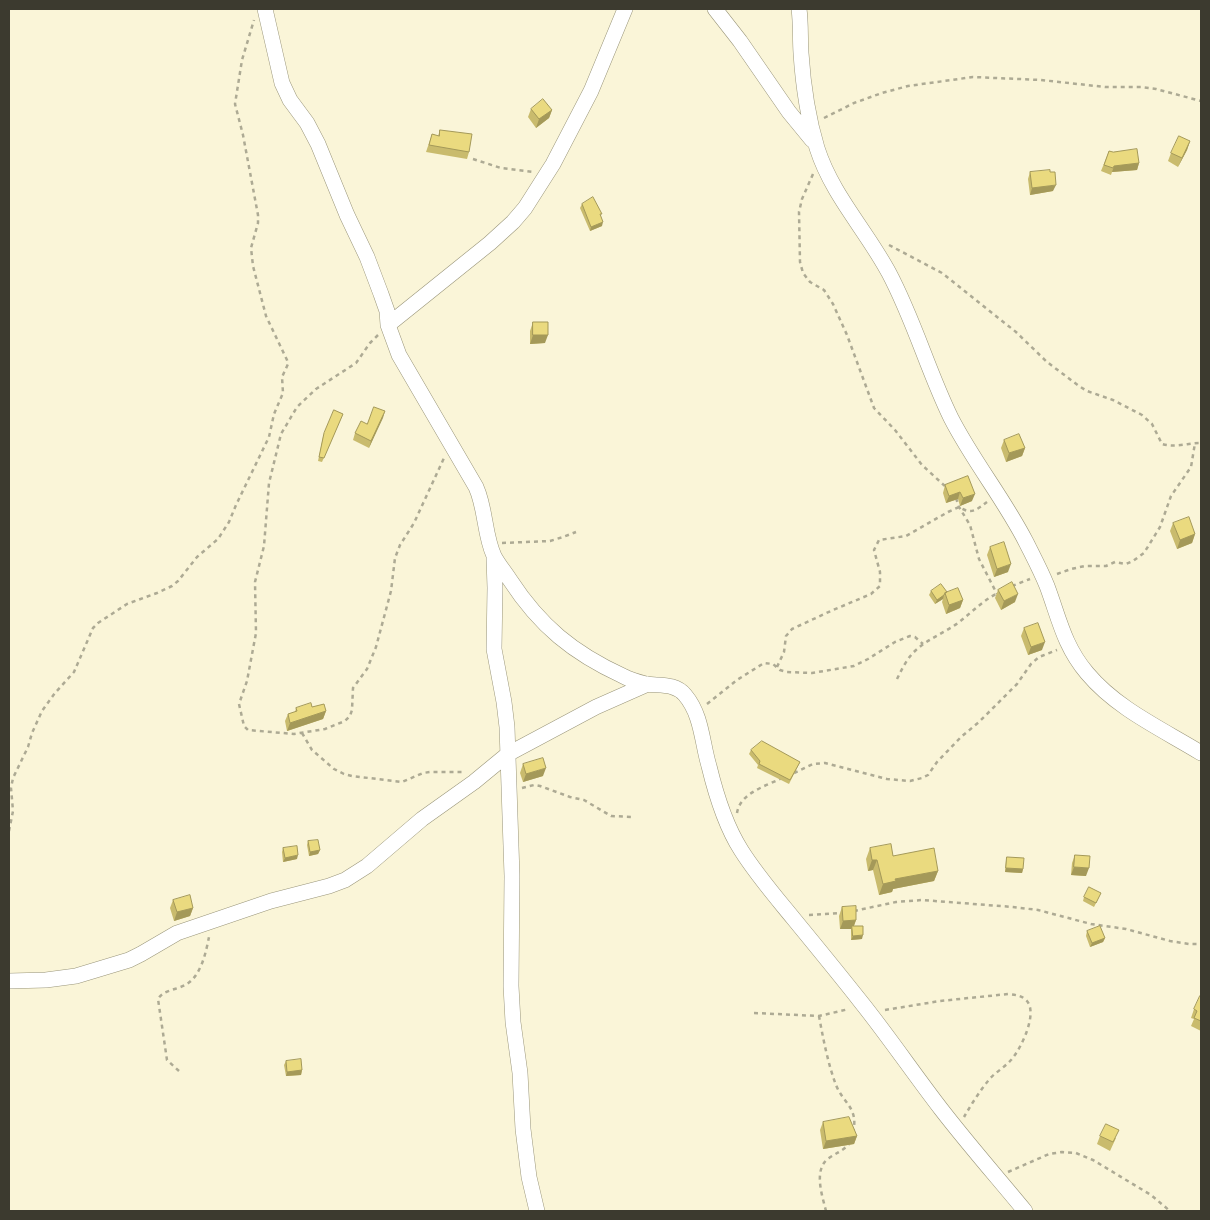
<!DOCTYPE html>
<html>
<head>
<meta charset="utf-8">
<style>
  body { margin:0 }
  #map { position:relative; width:1210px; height:1220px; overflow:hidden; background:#faf5d8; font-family:Lato,sans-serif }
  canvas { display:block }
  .frame { position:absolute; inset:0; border:10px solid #3c3a2f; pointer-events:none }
</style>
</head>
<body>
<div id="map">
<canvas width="1210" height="1220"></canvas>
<div class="frame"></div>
</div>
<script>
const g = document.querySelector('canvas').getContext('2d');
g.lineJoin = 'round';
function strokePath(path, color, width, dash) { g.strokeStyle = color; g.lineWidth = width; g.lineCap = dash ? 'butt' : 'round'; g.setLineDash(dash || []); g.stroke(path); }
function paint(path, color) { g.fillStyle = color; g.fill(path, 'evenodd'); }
const minor = new Path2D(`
  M265 9 282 83 290 100 307 123 318 144 347 215 367 257 381 294 387 311 388 325 399 355 476 487C486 509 484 534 494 556 498 564 505 572 510 580 540 626 573 653 623 676 630 680 638 682 646 684 660 686 675 683 685 695 702 715 702 743 709 766 716 795 725 825 741 850 756 874 775 896 793 918 816 946 839 974 861 1002 889 1037 914 1074 941 1109 968 1144 997 1177 1025 1211
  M715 9 740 41 789 112 812 140
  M799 9C801 23 800 38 801 53 803 84 808 118 817 148 832 195 866 230 889 273 914 320 928 371 951 418 973 461 1004 499 1026 542 1033 556 1041 571 1047 586 1059 618 1064 646 1087 673 1117 709 1162 729 1201 753
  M388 325 490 243 513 222 525 208 553 164 591 91 625 9
  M494 558 495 588 494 649 504 702 507 727 512 876 511 986 513 1022 520 1073 523 1129 529 1177 537 1211
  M9 981 46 980 76 976 129 960 141 954 177 933 271 901 329 886 345 880 367 866 422 819 474 782 508 754 596 707 648 684`);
strokePath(minor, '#99957a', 16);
strokePath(new Path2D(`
  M824 118 854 103 882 93 908 86 973 77 1041 80 1105 87H1141L1156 89 1201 101
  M473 159 501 168 533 172
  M813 174 802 199 799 212 800 262 803 273 810 282 824 290 833 304 847 335 874 408 895 430 922 465 947 488
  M889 245 942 273 1016 332 1047 362 1079 386 1087 391 1113 400 1142 415 1152 424 1162 444C1175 448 1188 443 1201 443
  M378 335 370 343 356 363 316 389 297 407 281 434 269 483 264 546 255 582 256 633 247 681 239 704 244 726 248 730 294 734 325 729 345 721 350 716 352 710 353 688 367 669 376 647 391 591 395 558 400 545 414 523 444 458
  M956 498 959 507 970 525 979 559 997 594
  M502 543 550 541 563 537 576 532
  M1057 574 1071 569 1085 566H1106L1115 562 1126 564 1133 561 1144 553 1160 527 1171 496 1191 467 1195 443
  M1012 586 1030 579
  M777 667 784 652 786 636 792 629 833 610 871 594 880 586V572L874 550 879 540 906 536 948 512 959 507C972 515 976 510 987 502
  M897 679C902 669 907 658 916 650 928 639 944 633 958 623 971 613 982 601 998 593
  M707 704 737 680 764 663 773 664 780 670 787 672 812 673 854 666 868 659 895 642 910 636 915 637 923 644
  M302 733 312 750 334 769 344 774 352 776 402 782 423 773 430 772H465
  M794 773 813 764 825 763 887 779 910 781 922 778 928 775 937 762 961 737 979 722 1017 684 1031 664 1039 657 1057 650
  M522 788 534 785 540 786 570 797 584 800 611 816 633 817
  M737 813C740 793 766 786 782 778
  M9 831 13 811 11 788 13 778 28 747 32 733 42 711 55 693 74 672 93 628 98 623 127 604 157 593 172 586 178 581 197 557 218 539 229 522 236 505 269 437 274 414 283 393 282 377 288 364 287 360 266 316 253 266 251 248 258 223V215L243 135 235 104 242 60 254 20
  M854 911 896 902 922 900 1013 907 1038 910 1091 924 1126 929 1170 941 1189 944H1201
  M809 915 843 913
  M885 1010 940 1001 1008 994C1015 995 1021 995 1026 1000 1039 1012 1021 1049 1011 1060 1004 1068 994 1073 988 1081 979 1092 971 1105 964 1117
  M754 1013 819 1016 849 1009
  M819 1016C823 1038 828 1064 836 1085 843 1103 859 1108 853 1132
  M179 1071 167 1060 158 999C163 990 176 990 185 985 201 977 206 952 209 937
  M1008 1172 1049 1154 1062 1152 1076 1153 1093 1160 1151 1195 1170 1211
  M826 1211C822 1195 813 1169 829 1158 836 1153 843 1151 849 1144`), '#adaa94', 2.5, [4, 4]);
strokePath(minor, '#fff', 15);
paint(new Path2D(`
  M531 109 552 110 549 118 536 128 528 117Z
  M440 130 469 152 467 159 426 152 432 134 438 136Z
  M1190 141 1187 150 1178 167 1168 161 1171 153Z
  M1109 151 1139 163 1137 170 1112 172 1111 175 1101 171Z
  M1030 172 1053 191 1030 195 1028 179Z
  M582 204 601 217 602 226 590 231 580 208Z
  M533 322 545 343 530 344V331Z
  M334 410 343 414 322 462 318 461 323 437Z
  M385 411 369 448 353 440 355 433 367 424Z
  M1004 440 1025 448 1022 456 1006 462 1001 448Z
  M968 476 972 501 960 506 958 499 946 503 943 493 945 485Z
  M1173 523 1195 534 1192 543 1177 549 1170 531Z
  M990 547 1008 572 994 577 987 555Z
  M998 590 1015 602 1001 610 995 598Z
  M931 591 947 592 963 600 960 608 946 614 942 602 943 599 935 604 929 595Z
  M1024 628 1042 650 1028 655 1021 636Z
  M312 707 326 711 323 719 287 731 285 721 288 714 295 712 296 708Z
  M751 750 800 762 789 784 757 768 758 765 749 754Z
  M523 764 543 776 523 782 520 773Z
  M308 841 320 850 318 854 309 856 307 845Z
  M283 848 297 859 283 862 282 852Z
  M870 848 938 871 934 881 893 889 892 892 879 895 873 870 868 871 866 859Z
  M1075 855 1086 876 1071 875 1072 863Z
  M1007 857 1023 869 1022 873 1005 872 1006 861Z
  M1084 897H1099L1094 907 1083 901Z
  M173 900 193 908 190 916 174 921 170 908Z
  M842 907 856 920 854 926 862 939 851 940V929H840L839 916Z
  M1087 931 1105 938 1103 942 1090 947 1086 936Z
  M1201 997V1031L1191 1026 1194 1019 1191 1018 1194 1009Z
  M286 1061 302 1070 301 1075 286 1076 284 1065Z
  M823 1122 857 1136 854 1144 823 1149 820 1130Z
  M1100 1136 1116 1138 1110 1151 1097 1144Z`), '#c9bb6d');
paint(new Path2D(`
  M552 110 549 118 536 128 539 119Z
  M1190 141 1187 150 1178 167 1182 158Z
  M1139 163 1137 170 1112 172 1114 166Z
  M1056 185 1053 191 1030 195 1032 188Z
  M603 222 602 226 590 231 591 227Z
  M533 335H548L545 343 530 344Z
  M385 411 383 418 369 448 371 441Z
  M1025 448 1022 456 1006 462 1009 453Z
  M960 492 958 499 946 503 949 496Z
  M975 494 972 501 960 506 963 498Z
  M1195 534 1192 543 1177 549 1180 540Z
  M1011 564 1008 572 994 577 997 569Z
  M1018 594 1015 602 1001 610 1004 601Z
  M944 595 943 599 935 604 937 600Z
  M963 600 960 608 946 614 949 605Z
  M1045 642 1042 650 1028 655 1031 647Z
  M326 711 323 719 287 731 290 723Z
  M546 768 543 776 523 782 526 774Z
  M320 850 318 854 309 856 310 852Z
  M298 855 297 859 283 862 285 858Z
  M872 860H877L873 870 868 871Z
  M1074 867 1089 868 1086 876 1071 875Z
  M1006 868 1023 869 1022 873 1005 872Z
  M938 871 934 881 893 889 892 892 879 895 883 884 895 879Z
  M193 908 190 916 174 921 177 912Z
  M856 920 853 928 852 926 851 929H840L843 921Z
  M863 935 862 939 851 940 853 936Z
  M1105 938 1103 942 1090 947 1092 943Z
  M302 1070 301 1075 286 1076 287 1072Z
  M857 1136 854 1144 823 1149 826 1141Z`), '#a49959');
const building = new Path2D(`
  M543 99 552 110 539 119 531 109Z
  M440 130 472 134 469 152 429 145 432 134 439 136Z
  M1179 136 1190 141 1182 158 1171 153Z
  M1137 149 1139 163 1114 166 1113 168 1104 165 1109 151 1113 152Z
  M1050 170V172H1055L1056 185 1032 188 1030 172Z
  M593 197 602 214H600L603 222 591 227 582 204Z
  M533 322H548V335H533Z
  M374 407 385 411 371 441 355 433 361 421 367 424Z
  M334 410 343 414 324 458 319 457 324 433Z
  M1019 434 1025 448 1009 453 1004 440Z
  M968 476 975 494 963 498 960 492 949 496 945 485Z
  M1189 517 1195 534 1180 540 1173 523Z
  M1004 542 1011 564 997 569 990 547Z
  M1012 582 1018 594 1004 601 998 590Z
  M941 584 947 592 945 593 944 595 937 600 931 591Z
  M958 588 963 600 949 605 945 593Z
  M1038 623 1045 642 1031 647 1024 628Z
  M311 703 312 707 324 704 326 711 290 723 288 714 297 711 296 708Z
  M762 741 800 762 790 780 759 764 760 761 751 750Z
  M543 758 546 768 526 774 523 764Z
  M318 840 320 850 310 852 308 841Z
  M891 844 893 856 934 848 938 871 895 879 896 881 883 884 877 860H872L870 848Z
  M297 846 298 855 285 858 283 848Z
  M1075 855 1090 856 1089 868 1074 867Z
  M1007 857 1024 858 1023 869 1006 868Z
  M1089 887 1101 893 1096 903 1084 897Z
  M190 895 193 908 177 912 173 900Z
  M856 906V920L843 921 842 907Z
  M852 926H863V935L853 936Z
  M1100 926 1105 938 1092 943 1087 931Z
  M1200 996 1201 997V1021L1194 1018 1197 1011 1194 1009Z
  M301 1059 302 1070 287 1072 286 1061Z
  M849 1117 857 1136 826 1141 823 1122Z
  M1106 1124 1119 1130 1113 1142 1100 1136Z`);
paint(building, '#eada7f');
strokePath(building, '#a49959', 1);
</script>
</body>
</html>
